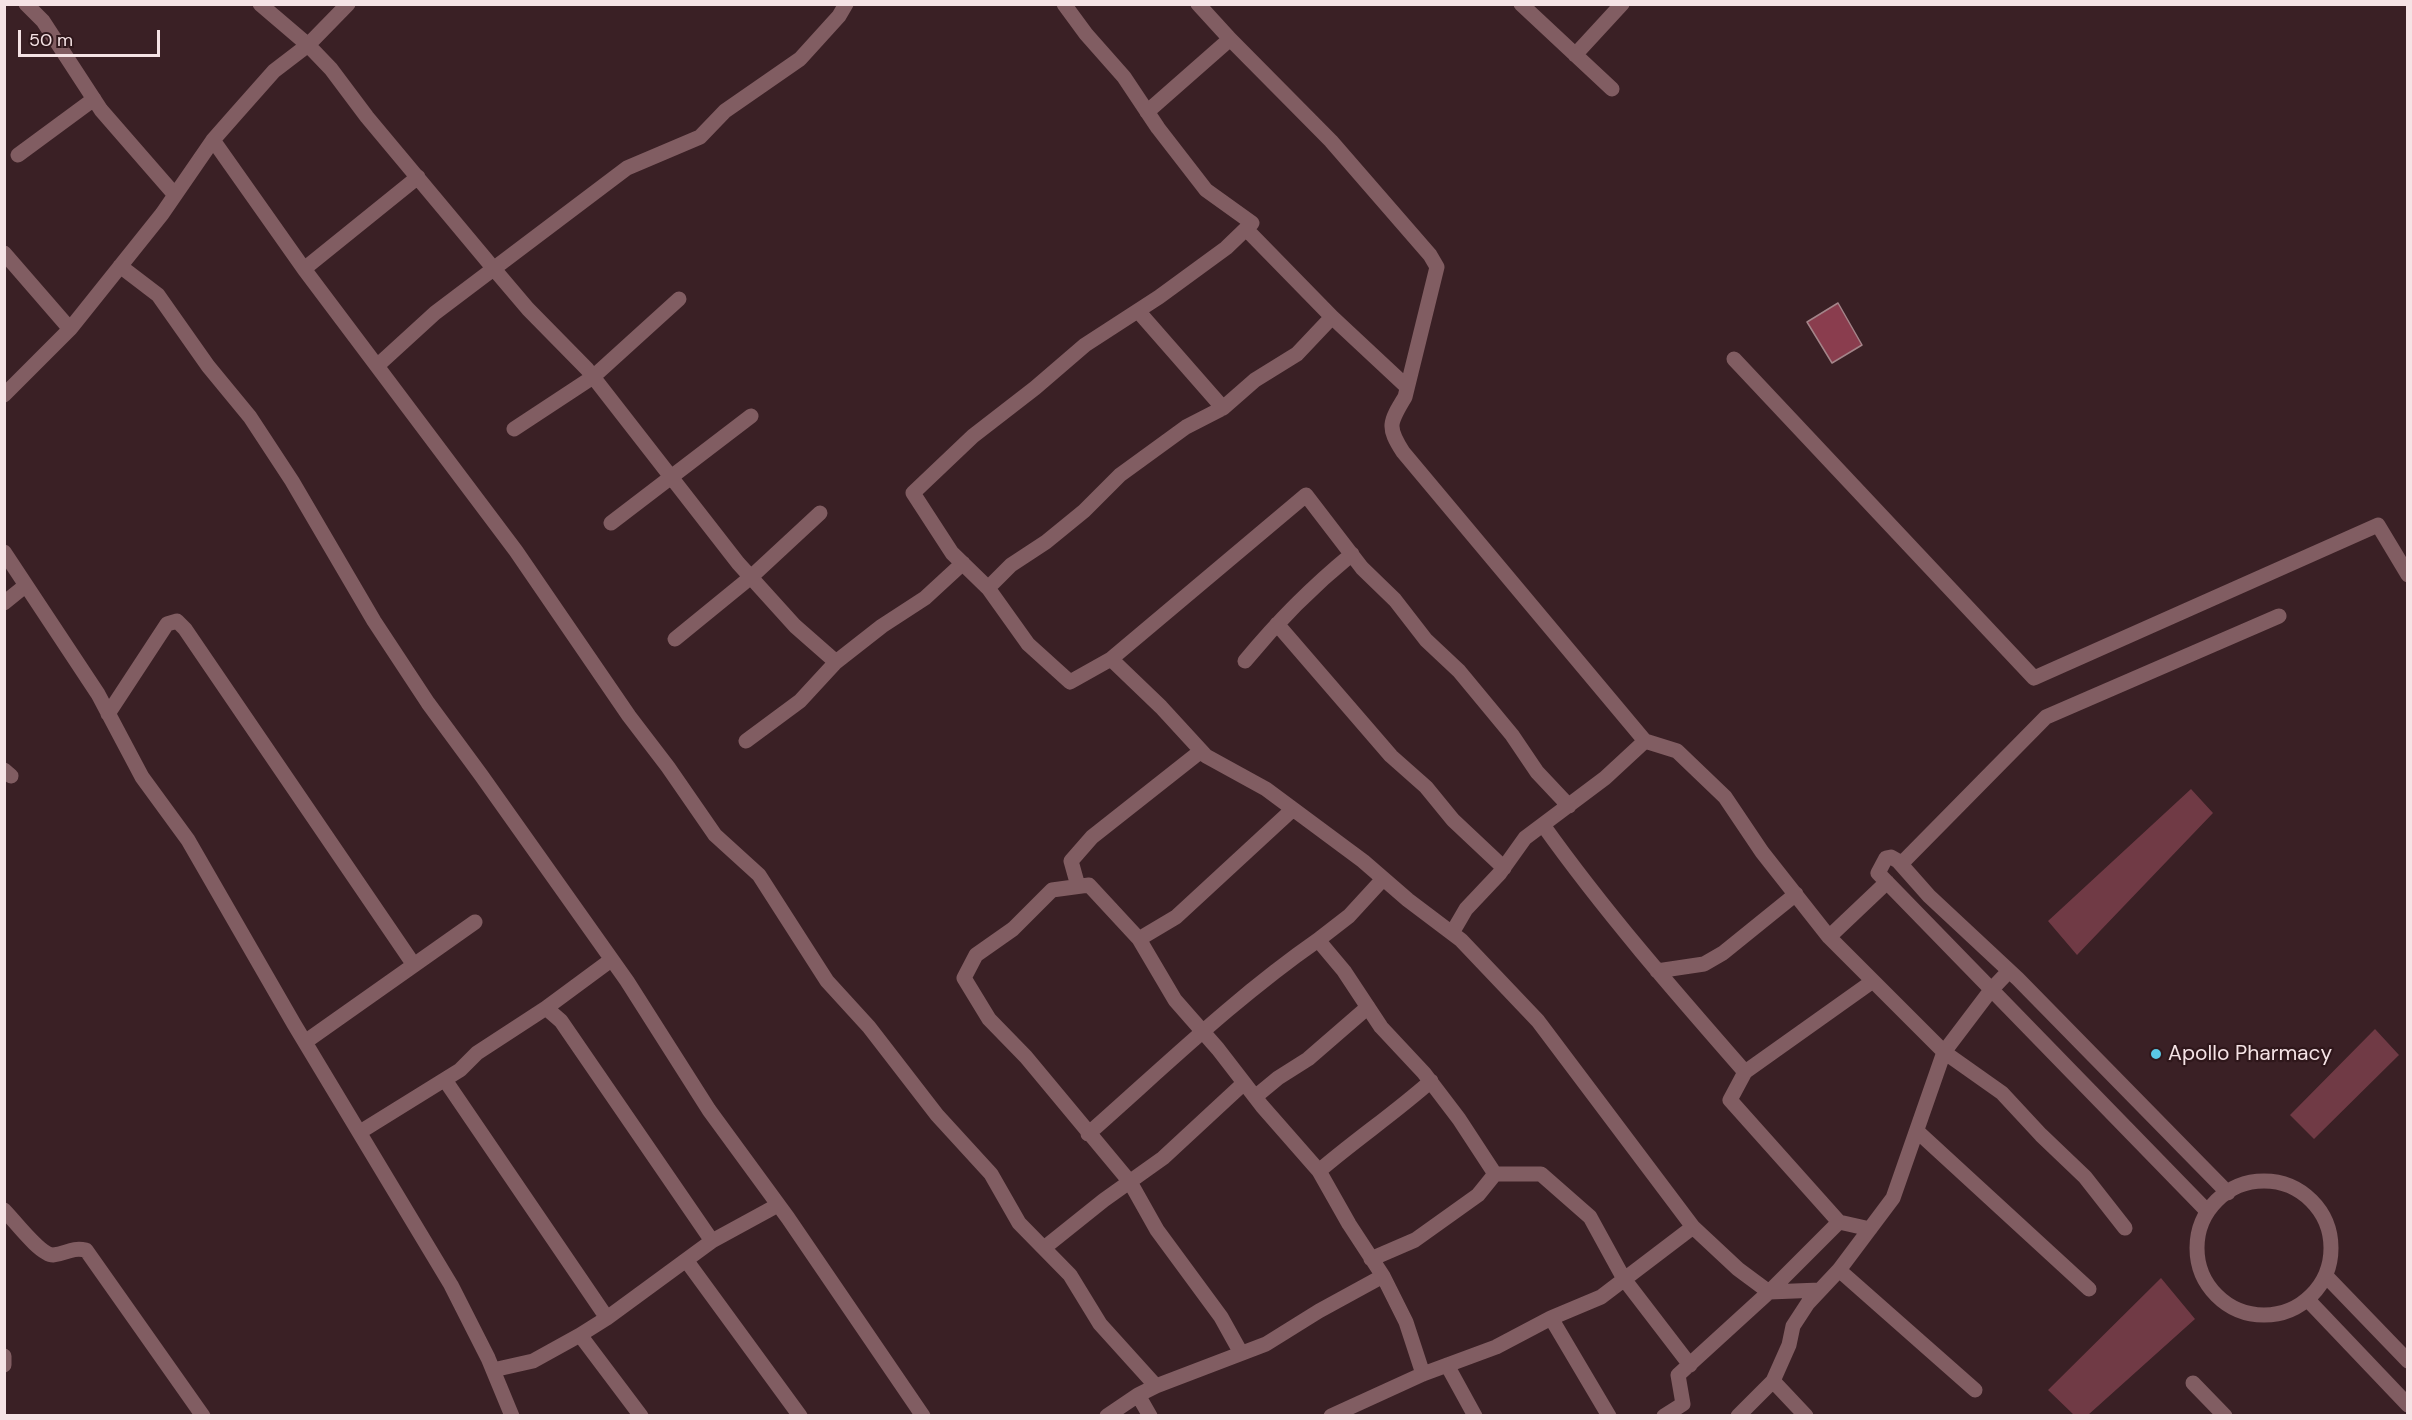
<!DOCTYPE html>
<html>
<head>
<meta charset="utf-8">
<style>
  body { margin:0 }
  #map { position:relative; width:2412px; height:1420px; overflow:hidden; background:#3a2025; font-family:"DM Sans",sans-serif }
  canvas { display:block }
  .frame { position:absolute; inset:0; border:6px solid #f5e3e5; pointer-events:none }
  .scale { position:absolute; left:18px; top:30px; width:142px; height:27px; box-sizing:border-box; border:3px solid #f5e3e5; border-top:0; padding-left:8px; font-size:18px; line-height:21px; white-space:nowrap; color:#f5e3e5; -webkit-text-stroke:4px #2f171b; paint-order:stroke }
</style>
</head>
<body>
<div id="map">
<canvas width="2412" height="1420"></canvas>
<div class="frame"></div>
<div class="scale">50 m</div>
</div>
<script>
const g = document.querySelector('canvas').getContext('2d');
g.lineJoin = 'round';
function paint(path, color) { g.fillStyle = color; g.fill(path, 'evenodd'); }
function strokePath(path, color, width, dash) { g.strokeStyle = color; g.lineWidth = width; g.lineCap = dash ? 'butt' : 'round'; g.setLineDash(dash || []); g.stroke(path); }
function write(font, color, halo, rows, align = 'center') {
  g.font = font + ' "DM Sans",sans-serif'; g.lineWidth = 4.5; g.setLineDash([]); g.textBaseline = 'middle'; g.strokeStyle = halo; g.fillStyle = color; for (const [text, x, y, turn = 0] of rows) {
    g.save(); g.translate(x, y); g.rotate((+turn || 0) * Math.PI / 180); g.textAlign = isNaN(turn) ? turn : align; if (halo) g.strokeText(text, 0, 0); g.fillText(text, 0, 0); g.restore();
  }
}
paint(new Path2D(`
  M2191 789 2213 813 2077 955 2048 921Z
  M2375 1029 2399 1055 2314 1139 2290 1115Z
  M2161 1278 2195 1319 2088 1415H2074L2048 1390Z`), '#703a45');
const building = new Path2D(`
  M1838 303 1862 345 1832 363 1807 322Z`);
paint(building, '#8a3d4e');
strokePath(building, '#a48489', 1.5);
strokePath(new Path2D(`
  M26 4 43 21 101 110 175 195
  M260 4 308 45 331 69 367 117 494 269 528 309 587 369 738 563 795 626 836 662
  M1064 4 1086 34 1124 77 1158 128 1206 190 1252 223 1226 248 1159 297 1085 345 1035 388 973 436 913 493 952 553 988 588 1028 644 1070 682 1111 659 1161 707 1206 756 1266 789 1363 861 1408 900 1461 940 1538 1021 1693 1227 1738 1269 1769 1292 1820 1290
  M1198 4 1230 39
  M1521 4 1612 89
  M1575 55 1622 4
  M1147 112 1230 39 1331 141 1430 255 1437 267 1405 397C1389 423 1387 427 1403 452L1645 741
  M213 140 304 269 516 551 629 716 668 767 715 835 759 875 827 981 869 1027 937 1115 991 1174 1019 1223 1070 1275 1100 1324 1156 1386 1138 1395 1150 1416
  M18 155 94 99
  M1246 229 1332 317 1407 387
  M4 253 70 329
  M120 266 158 295 208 366 250 417 292 481 374 621 428 703 481 775 627 981 709 1110 788 1218 923 1416
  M304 269 418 177
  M1138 311 1223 408
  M1734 359 2034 678 2378 525 2408 575
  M377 366 435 313 627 168 700 137 725 111 800 59 839 16 846 4
  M4 395 70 329 162 214 213 140 235 115 274 71 308 45 348 4
  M514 429 593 377 679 299
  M611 523 751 416
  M4 552 98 694 142 777 188 840 294 1024 451 1285 488 1358 512 1416
  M988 588 1011 565 1046 542 1084 511 1120 475 1186 427 1223 408 1255 380 1297 354 1332 317
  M4 603 25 586
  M1277 624 1391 756 1426 787 1453 820 1504 868
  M675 639 751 577 820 513
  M1111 659 1306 495 1362 568 1395 600 1426 640 1459 671 1512 735 1537 772 1569 806
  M1245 661C1277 622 1313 586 1352 554
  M108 714 167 624 177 621 185 629 414 965
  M746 741 800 701 836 662 882 626 925 598 963 563
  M4 770 11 776
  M1543 825C1605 912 1675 992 1745 1072
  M1901 864 2046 717 2279 616
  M1078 886 1071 861 1092 837 1201 751
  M1452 933 1466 909 1500 873 1525 838 1605 778 1645 741 1677 751 1725 797 1762 852 1829 937 1944 1052 2002 1093 2041 1135 2085 1177 2125 1228
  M1829 937 1887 882
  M1139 939 1176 917 1292 810
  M1318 940 1349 916 1383 879
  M1657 971 1704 964 1723 953 1796 894
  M546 1008 561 1021 712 1241
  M305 1042 475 922
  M445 1080 607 1318
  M1255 1097 1278 1078 1308 1059 1368 1007
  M360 1132 460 1070 477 1053 546 1008 611 960
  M1918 1132 2089 1289
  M1088 1134C1164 1067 1236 997 1318 940L1344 971 1381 1027 1424 1073 1459 1119 1495 1174 1478 1195 1415 1240 1371 1259
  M1319 1171C1355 1140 1395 1113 1431 1081
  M1495 1174H1541L1590 1217 1624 1279 1690 1365
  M2197 1248a67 67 0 1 1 134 0a67 67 0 1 1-134 0Z
  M4 1210C14 1220 40 1255 53 1255 66 1254 71 1247 86 1250L203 1416
  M2207 1211 1878 873 1886 858 1891 857 1898 861 1929 896 2018 979 2228 1193
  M1839 1222 1870 1229
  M1044 1248 1104 1200 1163 1158 1244 1083
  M686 1260 800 1416
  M1839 1270 1975 1390
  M2326 1276 2408 1361
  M2308 1300 2408 1405
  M1551 1318 1609 1416
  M1241 1353 1221 1317 1157 1230 1130 1182 1026 1057 989 1019 964 978 976 955 1013 929 1052 890 1089 885 1139 939 1175 1000 1218 1049 1262 1106 1319 1171 1349 1224 1383 1276 1406 1322 1423 1374
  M4 1356V1365
  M1447 1365 1475 1416
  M493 1370 533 1361 580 1335
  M2193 1383 2225 1416
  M1156 1386 1266 1344 1319 1311 1383 1276
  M641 1416 580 1335 607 1318 712 1241 778 1205
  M1107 1416 1138 1395
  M1331 1416 1423 1374 1496 1347 1551 1318 1601 1297 1693 1227
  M1664 1416 1683 1404 1678 1375 1769 1292 1839 1222 1730 1100 1745 1072 1873 981
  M1738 1416 1773 1381
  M1806 1416 1773 1381 1789 1345 1793 1326 1808 1303 1839 1270 1893 1198 1944 1052 1991 990 2009 971`), '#815d62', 15);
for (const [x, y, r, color] of [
  [2156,1054,6,"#5ac8e5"]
]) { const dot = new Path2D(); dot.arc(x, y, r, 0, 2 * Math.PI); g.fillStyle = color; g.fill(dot); strokePath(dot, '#2f171b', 2); }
write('21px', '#f5e3e5', '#2f171b', [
  ["Apollo Pharmacy",2168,1054]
], 'left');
</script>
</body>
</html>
